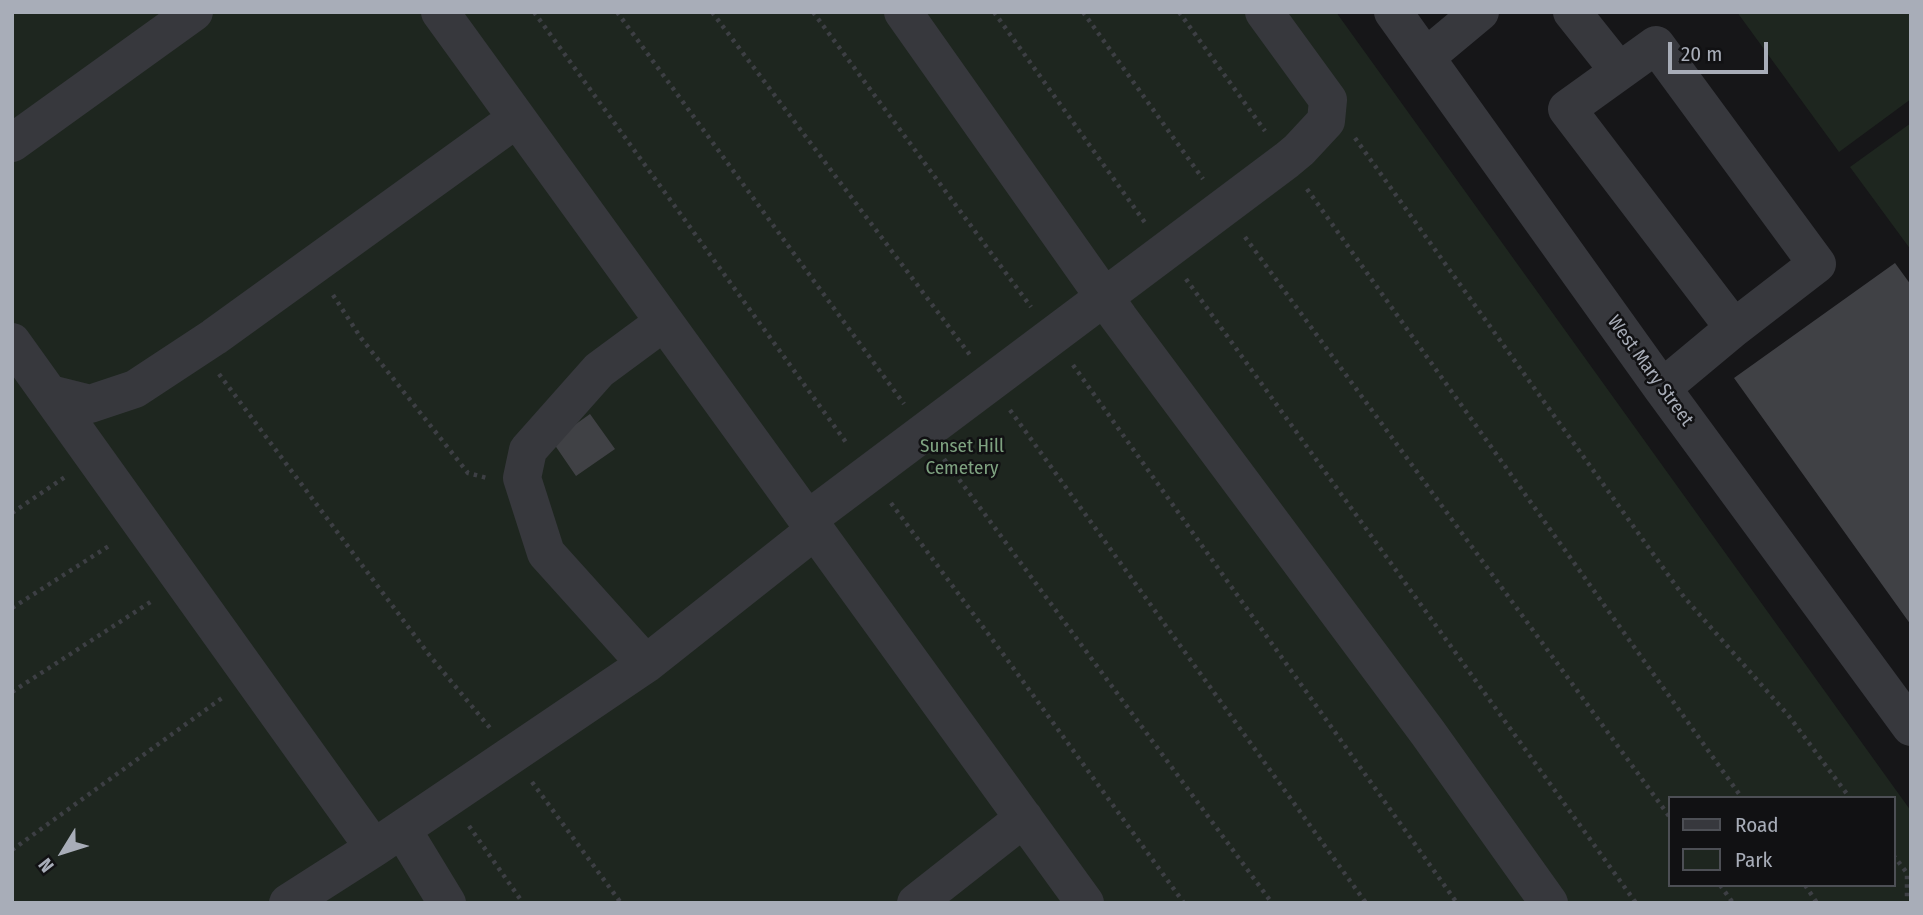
<!DOCTYPE html>
<html>
<head>
<meta charset="utf-8">
<style>
  body { margin:0 }
  #map { position:relative; width:1923px; height:915px; overflow:hidden; background:#161618; font-family:"Fira Sans Condensed",sans-serif }
  canvas { display:block }
  .frame { position:absolute; inset:0; border:14px solid #a8adb8; pointer-events:none }
  .legend { position:absolute; left:1668px; top:796px; width:228px; height:91px; box-sizing:border-box; background:#111113; border:2px solid #4d4f55; margin:0; padding:9px 12px; list-style:none; font-size:21px; color:#a8adb8 }
  .legend li { display:flex; align-items:center; gap:14px; height:35px }
  .legend b { width:35px; border:2px solid #4d4f55 }
  .north { position:absolute; left:28px; top:817px; width:70px; height:70px; -webkit-text-stroke:5px #111113; paint-order:stroke; rotate:232deg; font-size:19px; font-weight:700; line-height:28px; text-align:center; color:#a8adb8 }
  .north::after { content:''; display:block; margin:auto; width:24px; height:32px; background:#a8adb8; clip-path:polygon(50% 0,100% 100%,50% 72%,0 100%) }
  .scale { position:absolute; left:1668px; top:42px; width:100px; height:32px; box-sizing:border-box; border:4px solid #a8adb8; border-top:0; padding-left:9px; font-size:21px; line-height:24px; white-space:nowrap; color:#a8adb8; -webkit-text-stroke:5px #111113; paint-order:stroke }
</style>
</head>
<body>
<div id="map">
<canvas width="1923" height="915"></canvas>
<div class="frame"></div>
<ul class="legend">
<li><b style="height:9px;background:#37383d"></b>Road</li>
<li><b style="height:19px;background:#1e261f"></b>Park</li>
</ul>
<div class="north">N</div>
<div class="scale">20 m</div>
</div>
<script>
const g = document.querySelector('canvas').getContext('2d');
g.lineJoin = 'round';
function paint(path, color) { g.fillStyle = color; g.fill(path, 'evenodd'); }
function strokePath(path, color, width, dash) { g.strokeStyle = color; g.lineWidth = width; g.lineCap = dash ? 'butt' : 'round'; g.setLineDash(dash || []); g.stroke(path); }
function write(font, color, halo, rows, align = 'center') {
  g.font = font + ' "Fira Sans Condensed",sans-serif'; g.lineWidth = 5; g.setLineDash([]); g.textBaseline = 'middle'; g.strokeStyle = halo; g.fillStyle = color; for (const [text, x, y, turn = 0] of rows) {
    g.save(); g.translate(x, y); g.rotate((+turn || 0) * Math.PI / 180); g.textAlign = isNaN(turn) ? turn : align; if (halo) g.strokeText(text, 0, 0); g.fillText(text, 0, 0); g.restore();
  }
}
paint(new Path2D(`
  M12 12H1336L1911 811V903H12ZM1669 798H1893V885H1669Z
  M1737 12H1911V99L1839 152Z
  M1911 123V250L1850 167Z`), '#1e261f');
paint(new Path2D(`
  M1895 263 1911 285V625L1734 378Z
  M590 414 615 449 576 476 552 441Z`), '#404145');
strokePath(new Path2D(`
  M534 12 848 445
  M617 12 904 404
  M712 12 970 355
  M813 12 1031 307
  M994 12 1146 224
  M1083 12 1203 179
  M1179 12 1265 131
  M1355 138 1684 597 1788 715 1850 798
  M1307 189 1742 798
  M1245 237 1669 816
  M1186 279 1636 903
  M333 295 361 338 468 473 487 478
  M1073 365 1457 903
  M219 374 430 656 490 728
  M1010 410 1366 903
  M944 459 1272 903
  M891 503 1006 658 1184 903
  M12 513 65 477
  M12 608 112 544
  M12 692 152 601
  M532 782 621 903
  M469 826 523 903
  M12 850 222 698
  M1893 855 1907 873V903
  M1720 885 1733 903
  M1805 885 1817 903`), '#3d3f44', 4.5, [3.5, 5]);
strokePath(new Path2D(`
  M440 12 1085 903
  M903 12 1119 318 1428 733 1549 903
  M1393 12 1662 388 1911 727
  M1572 12 1619 71
  M1426 57 1480 12
  M12 143 194 12
  M12 342 374 848 646 664 814 531
  M1662 388 1734 328 1817 264 1656 45 1567 109 1734 328
  M50 394 90 404 135 389 214 337 516 119
  M807 520 1287 160 1299 150 1326 121 1328 100 1264 12
  M646 664 546 553 522 478 528 450 599 370 664 322
  M402 829 447 903
  M288 903 374 848
  M916 903 1024 818`), '#37383d', 38);
write('19px', '#a8adb8', '#111113', [
  ["West Mary Street",1650,371,54]
]);
write('19px', '#7fa381', '#111113', [
  ["Sunset Hill",962,447],
  ["Cemetery",962,469]
]);
</script>
</body>
</html>
